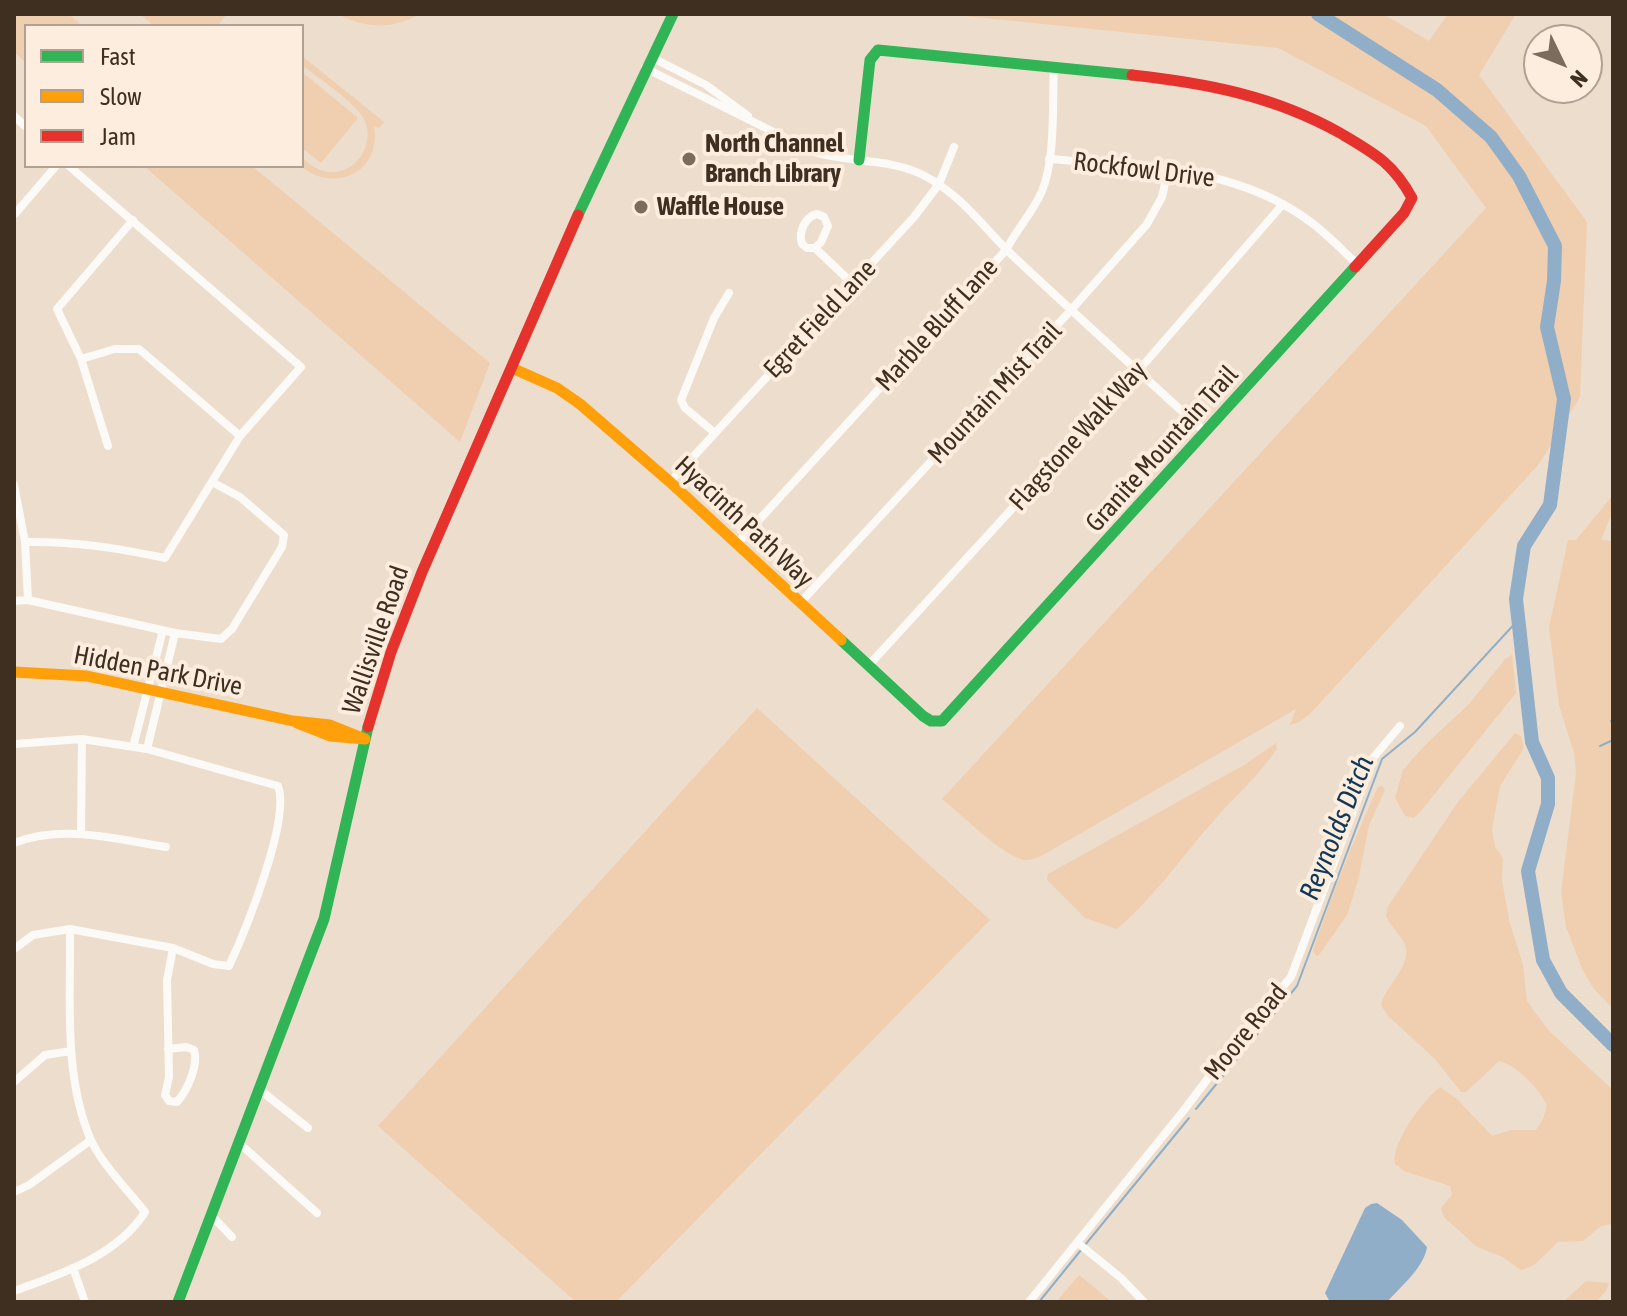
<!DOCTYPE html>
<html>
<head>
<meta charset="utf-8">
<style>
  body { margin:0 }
  #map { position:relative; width:1627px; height:1316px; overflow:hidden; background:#edddcc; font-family:"Asap Condensed",sans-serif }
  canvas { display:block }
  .frame { position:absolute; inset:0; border:16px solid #3e2f21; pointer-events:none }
  .legend { position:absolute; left:24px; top:24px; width:280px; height:144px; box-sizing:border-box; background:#fcedde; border:2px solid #b0a192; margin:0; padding:10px 14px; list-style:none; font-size:24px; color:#3e2f21 }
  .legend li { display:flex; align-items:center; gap:16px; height:40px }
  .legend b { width:40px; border:2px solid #b0a192 }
  .north { position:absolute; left:1523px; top:24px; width:80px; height:80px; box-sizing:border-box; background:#fcedde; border:2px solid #b0a192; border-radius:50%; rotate:133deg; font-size:22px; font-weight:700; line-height:32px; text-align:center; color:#3e2f21 }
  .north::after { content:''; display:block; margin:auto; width:28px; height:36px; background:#7b6c5d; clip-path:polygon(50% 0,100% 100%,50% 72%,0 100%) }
</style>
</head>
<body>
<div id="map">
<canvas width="1627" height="1316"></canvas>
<div class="frame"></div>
<ul class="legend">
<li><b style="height:10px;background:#30b455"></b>Fast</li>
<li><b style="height:10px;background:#ff9f0a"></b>Slow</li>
<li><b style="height:10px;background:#e5322d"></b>Jam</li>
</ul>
<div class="north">N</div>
</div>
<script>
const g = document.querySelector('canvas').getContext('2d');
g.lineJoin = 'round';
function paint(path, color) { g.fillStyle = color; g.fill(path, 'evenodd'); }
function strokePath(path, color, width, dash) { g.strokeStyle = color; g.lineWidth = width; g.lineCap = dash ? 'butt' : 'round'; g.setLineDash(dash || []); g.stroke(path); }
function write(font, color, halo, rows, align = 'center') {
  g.font = font + ' "Asap Condensed",sans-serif'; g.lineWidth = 8; g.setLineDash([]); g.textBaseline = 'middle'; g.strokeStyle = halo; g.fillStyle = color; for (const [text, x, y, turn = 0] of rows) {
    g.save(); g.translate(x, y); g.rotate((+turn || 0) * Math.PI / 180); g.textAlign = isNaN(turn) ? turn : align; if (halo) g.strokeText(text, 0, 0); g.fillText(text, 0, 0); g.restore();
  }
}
paint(new Path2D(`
  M14 14H68L83 26H26V63L14 52Z
  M140 14H227L217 26H154Z
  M420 14C394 29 367 29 340 15Z
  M946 14H1383L1429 41 1448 14H1516L1479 75 1587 222 1580 397 1539 464 1310 714 1299 722 1290 725 1296 709 1043 855C1034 859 1027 862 1018 858 996 849 962 815 942 799L1486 208 1426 126 1278 48Z
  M302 56 384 122 379 128 374 126C382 172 335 194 300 166L302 158C309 163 315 169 323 171 353 179 377 146 364 119 354 101 319 79 302 65Z
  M302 72 358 118 321 163 302 148Z
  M144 166H252L490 363 460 442Z
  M1613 495V510L1601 540 1613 541V1009L1594 989 1583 971 1566 927 1561 892 1576 773 1574 753 1559 705 1549 627 1568 540H1576Z
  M1512 655 1516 693 1420 812 1414 818 1405 816 1395 798 1403 770 1424 746 1469 704 1506 658Z
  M757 708 990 920 616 1302H576L378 1126Z
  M1515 733 1521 736 1524 748 1500 786 1492 830 1495 847 1503 858 1502 880 1509 920 1523 965 1527 1001 1548 1030 1613 1090V1224L1601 1226 1583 1241 1558 1242 1534 1265 1521 1270 1503 1257 1477 1247 1444 1217 1441 1208 1452 1195 1450 1186 1404 1171 1395 1164C1390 1144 1424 1099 1440 1087L1457 1099 1492 1136 1511 1130H1536L1543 1119 1547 1105C1539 1089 1517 1065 1499 1061L1466 1092H1461L1435 1059 1388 1016 1381 1005C1385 986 1413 965 1405 944 1400 934 1391 927 1386 916L1387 908 1458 802Z
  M1276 743 1277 749C1261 772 1243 789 1224 809 1188 848 1158 894 1117 929L1085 918 1047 880 1048 874 1244 765Z
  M1382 786 1385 790 1369 825 1358 881 1347 915 1319 955 1316 956 1313 950C1332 894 1353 841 1378 787Z
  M1079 1275 1112 1302H1056Z
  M1586 1281 1609 1283 1606 1291 1596 1302H1563Z`), '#efcfaf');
paint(new Path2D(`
  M1377 1203 1402 1220 1427 1247C1424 1268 1400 1287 1387 1302H1330L1325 1293 1365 1208 1371 1204Z`), '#91aec8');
strokePath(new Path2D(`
  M1611 721 1613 724
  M1532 742H1538
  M1600 746 1613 740
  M1254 1038 1297 986 1382 759 1415 732 1519 619
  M1196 1109 1240 1055
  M1085 1245 1189 1118
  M1039 1302 1081 1250`), '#91aec8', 2);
strokePath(new Path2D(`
  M1318 14 1437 90 1491 137 1519 176 1555 246 1554 281 1547 327 1564 399 1550 505 1524 546 1516 599 1532 742 1548 778V804L1528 871 1543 960 1561 993 1613 1045`), '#91aec8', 14);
strokePath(new Path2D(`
  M651 57 706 85 748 116
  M645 68 814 152C849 163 887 158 921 174 960 193 982 226 1012 255 1076 315 1141 374 1206 433
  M14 116 26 127
  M1049 159C1140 167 1236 165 1312 223 1328 235 1342 250 1357 264
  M14 215 56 166
  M815 248 821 242 828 226 824 217 817 214C805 217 798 232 802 244L807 248H815L853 284
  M81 359 115 349H139L240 436
  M715 433 685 408 681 400 714 318 729 293
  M108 446 81 359 57 309 133 220
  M670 482 914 217 939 184 954 147
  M14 485 25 542 28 600
  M25 542C75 541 116 548 165 558L240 436 301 367 69 166
  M737 544 1006 250C1017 229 1033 212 1042 191 1056 157 1052 103 1054 66
  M14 601 28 600 175 633 221 639 232 629 282 547 284 535 240 497 212 482
  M800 603 1071 310 1147 224 1162 197 1168 169
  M869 665 1138 371 1283 204
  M14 744 82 739 147 749 278 786C291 819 245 932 229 966L213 964 173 948 70 929 33 935 14 949
  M133 747 163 630
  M147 749 175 633
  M81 833 82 739
  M14 843C63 824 115 839 166 847
  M168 1049 186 1047 194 1050C199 1065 187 1091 177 1102L169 1101 165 1095 169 1077 167 980 173 948
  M14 1082 45 1055 71 1051
  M260 1090 308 1128
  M239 1143 317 1213
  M14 1192 29 1185 91 1140
  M211 1215 232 1237
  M1078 1243 1121 1278 1144 1302
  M73 1268 85 1302
  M14 1291C61 1274 117 1256 145 1212 127 1189 102 1165 90 1138 63 1073 71 997 70 929
  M1029 1302 1184 1110 1228 1052 1291 977 1373 758 1400 726`), '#fcfaf7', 8);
strokePath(new Path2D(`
  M859 160 870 60 878 50 1132 75
  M578 215 673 14
  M841 640 923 716 931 721H942L1355 267
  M178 1302 324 919 368 727`), '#30b455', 11);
strokePath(new Path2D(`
  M512 368 557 388 580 404 670 482 841 640
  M14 672 87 676 293 721 330 725 365 739
  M297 723 330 736 365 739`), '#ff9f0a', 11);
strokePath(new Path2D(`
  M1132 75C1206 83 1274 96 1340 133 1374 153 1393 163 1412 198L1404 213 1355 267
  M368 727 391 652 422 572 578 215`), '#e5322d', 11);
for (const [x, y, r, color] of [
  [689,159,8,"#7b6c5d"],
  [641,207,8,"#7b6c5d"]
]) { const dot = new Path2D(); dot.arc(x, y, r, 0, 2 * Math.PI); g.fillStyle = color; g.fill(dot); strokePath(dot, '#fcedde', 3); }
write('bold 26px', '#3e2f21', '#fcedde', [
  ["North Channel",705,144],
  ["Branch Library",705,174],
  ["Waffle House",657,207]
], 'left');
write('26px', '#3e2f21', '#fcedde', [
  ["Rockfowl Drive",1144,170,7],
  ["Egret Field Lane",820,319,-47],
  ["Marble Bluff Lane",937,325,-48],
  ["Mountain Mist Trail",995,393,-47],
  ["Flagstone Walk Way",1078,436,-48],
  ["Granite Mountain Trail",1162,449,-48],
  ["Hyacinth Path Way",744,522,43],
  ["Wallisville Road",376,640,-71],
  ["Hidden Park Drive",158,671,11],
  ["Moore Road",1246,1032,-51]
]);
write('italic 28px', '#123857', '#fcedde', [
  ["Reynolds Ditch",1337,828,-68]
]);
</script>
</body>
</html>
